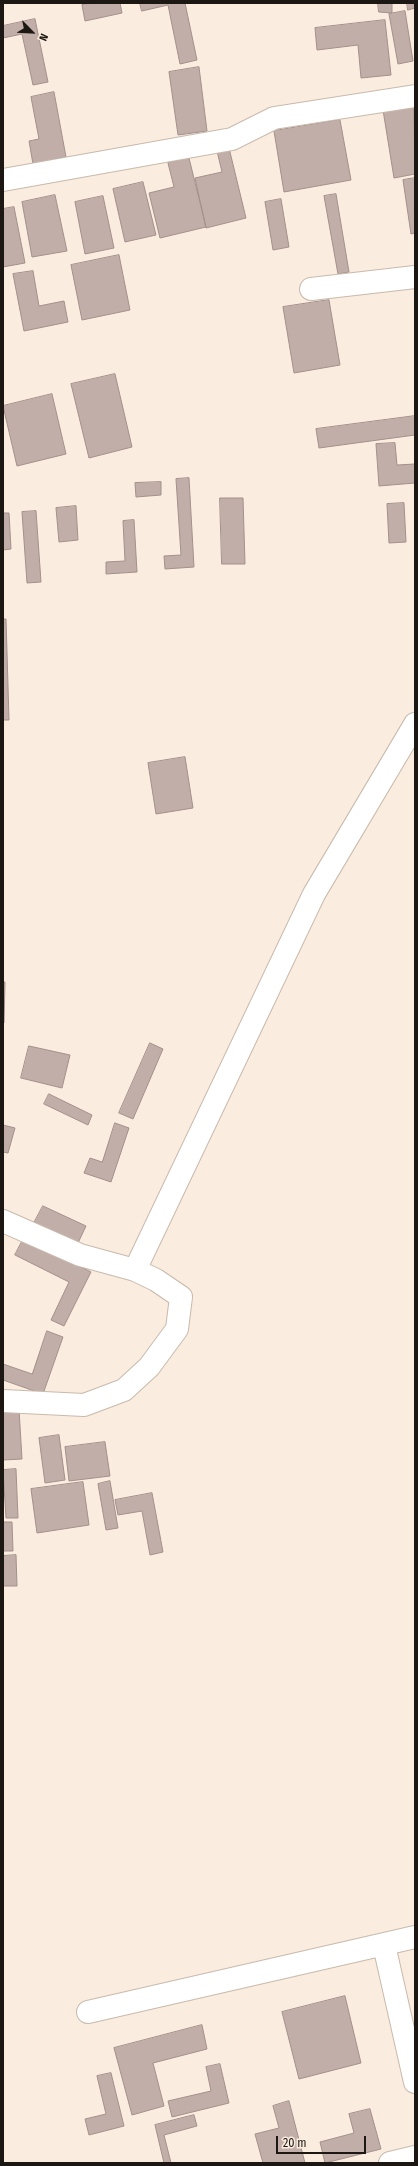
<!DOCTYPE html>
<html>
<head>
<meta charset="utf-8">
<style>
  body { margin:0 }
  #map { position:relative; width:418px; height:2166px; overflow:hidden; background:#faecde; font-family:"Fira Sans Condensed",sans-serif }
  canvas { display:block }
  .frame { position:absolute; inset:0; border:4px solid #1c1712; pointer-events:none }
  .north { position:absolute; left:12px; top:12px; width:40px; height:40px; -webkit-text-stroke:3px #faecde; paint-order:stroke; rotate:114deg; font-size:11px; font-weight:700; line-height:16px; text-align:center; color:#1c1712 }
  .north::after { content:''; display:block; margin:auto; width:14px; height:18px; background:#1c1712; clip-path:polygon(50% 0,100% 100%,50% 72%,0 100%) }
  .scale { position:absolute; left:276px; top:2136px; width:90px; height:18px; box-sizing:border-box; border:2px solid #1c1712; border-top:0; padding-left:5px; font-size:12px; line-height:14px; white-space:nowrap; color:#1c1712; -webkit-text-stroke:3px #faecde; paint-order:stroke }
</style>
</head>
<body>
<div id="map">
<canvas width="418" height="2166"></canvas>
<div class="frame"></div>
<div class="north">N</div>
<div class="scale">20 m</div>
</div>
<script>
const g = document.querySelector('canvas').getContext('2d');
g.lineJoin = 'round';
function paint(path, color) { g.fillStyle = color; g.fill(path, 'evenodd'); }
function strokePath(path, color, width, dash) { g.strokeStyle = color; g.lineWidth = width; g.lineCap = dash ? 'butt' : 'round'; g.setLineDash(dash || []); g.stroke(path); }
const building = new Path2D(`
  M93 3H120L122 13 85 21 82 5Z
  M140 3H185L197 60 180 64 168 5 142 11Z
  M378 3H392V13L379 12Z
  M407 3H415V8L408 10Z
  M405 11 413 61 398 64 389 14Z
  M35 19 48 82 33 85 22 34 3 38V26Z
  M385 20 391 75 361 78 358 45 317 50 315 28Z
  M199 67 207 131 178 135 169 72Z
  M54 92 66 157 33 164 29 141 39 139 31 97Z
  M414 104 415 174 394 178 383 110Z
  M340 120 351 180 284 192 274 131Z
  M229 148 246 218 206 228 195 178 222 172 217 151Z
  M189 158 206 227 160 238 149 193 174 187 168 163Z
  M415 178V233L411 234 403 180Z
  M143 182 156 235 125 242 113 189Z
  M336 194 349 272 338 274 324 196Z
  M55 195 67 251 32 257 22 202Z
  M103 196 114 248 85 254 75 202Z
  M281 199 289 247 273 250 265 202Z
  M14 207 25 263 3 267V209Z
  M119 255 130 310 82 320 71 265Z
  M33 271 39 306 64 301 68 322 24 331 13 274Z
  M329 300 340 365 294 373 283 307Z
  M115 374 132 447 89 458 71 384Z
  M52 394 66 454 17 466 3 406Z
  M415 416V435L319 448 316 429Z
  M395 443 397 465 415 464V483L379 486 376 444Z
  M189 478 194 567 165 569 164 556 181 555 176 479Z
  M161 482V495L136 497 135 483Z
  M220 498H243L245 564H222Z
  M404 503 406 542 389 543 387 504Z
  M76 506 78 540 59 542 56 508Z
  M36 511 41 582 27 583 22 512Z
  M3 513H9L11 549 3 550Z
  M134 520 137 572 106 574V562L125 561 123 521Z
  M3 619H6L9 720H3Z
  M185 757 193 808 156 814 148 763Z
  M3 982H5L4 1023H3Z
  M150 1043 163 1049 133 1119 119 1113Z
  M29 1046 70 1055 62 1088 21 1078Z
  M49 1094 92 1115 88 1125 44 1104Z
  M115 1123 129 1128 111 1182 84 1173 90 1158 102 1162Z
  M3 1125 15 1128 8 1153 3 1152Z
  M43 1206 86 1226 78 1243 34 1223Z
  M24 1238 91 1272 64 1326 51 1320 69 1282 15 1255Z
  M47 1331 63 1337 43 1394 3 1380V1364L32 1374Z
  M19 1409 22 1459 3 1460V1410Z
  M59 1435 65 1480 45 1483 39 1438Z
  M105 1442 110 1476 69 1481 65 1447Z
  M16 1469 18 1518H6L3 1470Z
  M110 1481 118 1528 106 1530 98 1484Z
  M83 1482 89 1525 37 1533 31 1489Z
  M152 1493 163 1552 150 1555 142 1511 118 1515 115 1500Z
  M3 1522H12L13 1551H3Z
  M16 1555 17 1586H3V1556Z
  M345 1996 361 2063 299 2079 282 2012Z
  M202 2025 207 2049 153 2063 164 2106 132 2115 114 2048Z
  M220 2064 229 2103 172 2117 168 2101 211 2091 206 2067Z
  M111 2073 124 2126 89 2135 85 2119 106 2114 97 2076Z
  M289 2101 305 2163H263L255 2134 279 2128 273 2106Z
  M370 2109 381 2149 325 2163 320 2142 354 2133 349 2114Z
  M194 2115 197 2126 164 2135 171 2163H164L155 2125Z`);
paint(building, '#c2aea9');
strokePath(building, '#a3908b', 1);
const minor = new Path2D(`
  M3 180 232 139 274 118 415 96
  M311 289 415 277
  M3 1221 80 1255 135 1270 156 1280 181 1297 177 1329 149 1367 124 1390 84 1405 3 1401
  M135 1270 314 894 415 724
  M384 1945 415 2082
  M88 2012 415 1937
  M390 2163 415 2157`);
strokePath(minor, '#c8baad', 24);
strokePath(minor, '#fff', 22);
</script>
</body>
</html>
